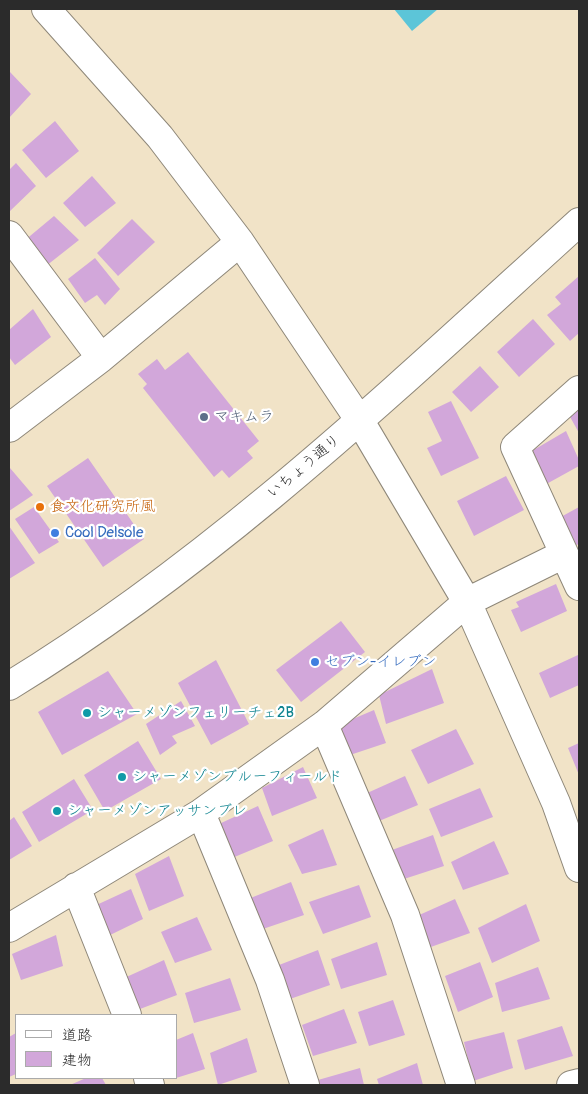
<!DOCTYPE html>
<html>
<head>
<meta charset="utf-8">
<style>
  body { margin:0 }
  #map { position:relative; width:588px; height:1094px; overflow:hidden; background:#f1e3c7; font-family:Pangolin,"Klee One",sans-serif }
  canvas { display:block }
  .frame { position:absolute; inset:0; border:10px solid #2b2b2b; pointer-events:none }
  .legend { position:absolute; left:15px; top:1014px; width:162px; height:65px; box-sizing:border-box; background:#fff; border:1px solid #aaa; margin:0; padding:6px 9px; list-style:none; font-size:15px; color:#2b2b2b }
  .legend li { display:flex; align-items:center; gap:10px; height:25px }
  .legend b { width:25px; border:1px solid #aaa }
</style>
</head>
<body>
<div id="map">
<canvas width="588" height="1094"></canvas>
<div class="frame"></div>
<ul class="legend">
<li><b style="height:6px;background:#fff"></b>道路</li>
<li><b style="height:14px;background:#d2a7da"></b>建物</li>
</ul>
</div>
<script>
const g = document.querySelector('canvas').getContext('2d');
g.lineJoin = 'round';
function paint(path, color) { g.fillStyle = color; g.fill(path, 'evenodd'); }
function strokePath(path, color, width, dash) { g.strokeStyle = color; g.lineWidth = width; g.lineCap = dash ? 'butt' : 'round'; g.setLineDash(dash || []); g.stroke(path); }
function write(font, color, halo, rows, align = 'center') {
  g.font = font + ' Pangolin,"Klee One",sans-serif'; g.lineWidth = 4.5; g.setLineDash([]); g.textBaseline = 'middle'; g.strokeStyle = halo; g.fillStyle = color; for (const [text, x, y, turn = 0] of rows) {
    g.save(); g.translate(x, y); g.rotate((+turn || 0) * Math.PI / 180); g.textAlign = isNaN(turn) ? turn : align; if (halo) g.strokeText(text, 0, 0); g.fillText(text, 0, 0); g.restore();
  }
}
paint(new Path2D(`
  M394 9H438L412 31Z`), '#5cc5d8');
paint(new Path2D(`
  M10 72 31 94 9 118V74Z
  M55 121 79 151 46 178 22 150Z
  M16 163 36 186 9 212V170Z
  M92 176 116 203 85 227 63 203Z
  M54 216 79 240 46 266 24 241Z
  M132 219 155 242 118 276 97 253Z
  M95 258 120 289 105 305 97 295 85 303 68 279Z
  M579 276V333L570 341 547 315 561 304 555 297Z
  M33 309 51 337 15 365 9 357V330Z
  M533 319 555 344 519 377 497 352Z
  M188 352 259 441 247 451 253 458 229 478 222 470 214 477 143 388 147 384 138 374 157 359 165 370Z
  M480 366 499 387 471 412 452 392Z
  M451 401 479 458 441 476 427 448 442 441 428 412Z
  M579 410V433L569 415Z
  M566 431 579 460V466L541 487 525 455Z
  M88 458 144 539 103 567 47 486Z
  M10 468 33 495 9 511V469Z
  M506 476 524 510 474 536 457 501Z
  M34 507 59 542 39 554 15 519Z
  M579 507V544L571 547 559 518Z
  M9 526 35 563 9 579Z
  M556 584 567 611 521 632 511 610 519 607 516 602Z
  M341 621 365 652 301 702 276 670Z
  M578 655 579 685 550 698 539 673Z
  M216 660 249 724 211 745 178 683Z
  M432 669 444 703 386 724 379 695Z
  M108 671 137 714 62 755 38 712Z
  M181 701 195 726 172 736 177 743 160 755 146 724Z
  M374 710 386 743 347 756 334 727Z
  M456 729 474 764 428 784 411 750Z
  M138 741 161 779 105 811 84 775Z
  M579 743V775L568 748Z
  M303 767 317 798 272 816 262 788Z
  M405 776 418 805 379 821 365 794Z
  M74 779 93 810 39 842 22 812Z
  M480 788 493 817 441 837 429 809Z
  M258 806 273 841 232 858 219 824Z
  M14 817 32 846 9 860V821Z
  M323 829 337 865 302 874 288 845Z
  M433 835 444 866 404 879 392 850Z
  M494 841 509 874 463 890 451 862Z
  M169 856 184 896 149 911 135 874Z
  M291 882 304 915 257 931 248 899Z
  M359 885 371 917 323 934 309 902Z
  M131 889 143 919 106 937 90 908Z
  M455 899 470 933 428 948 417 916Z
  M526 904 540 941 492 963 478 928Z
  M197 917 212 950 175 963 161 932Z
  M56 935 63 966 21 980 12 954Z
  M377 942 387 975 341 989 331 959Z
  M318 950 330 985 290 999 279 965Z
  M164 960 177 995 132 1012 122 979Z
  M480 962 493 997 458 1012 445 976Z
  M538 967 550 999 502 1012 495 983Z
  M230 978 241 1010 194 1023 185 993Z
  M393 1000 405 1035 369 1046 358 1012Z
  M344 1009 357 1043 313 1056 302 1025Z
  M562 1026 573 1056 525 1070 517 1040Z
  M504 1032 513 1068 473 1081 464 1042Z
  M16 1033V1074L9 1077V1037Z
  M193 1033 205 1069 176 1078V1040Z
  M247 1038 257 1072 218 1085 210 1053Z
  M417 1063 423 1085H379L377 1079Z
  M360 1068 364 1085H319L318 1080Z
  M86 1078H102L106 1085H70Z`), '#d2a7da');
const minor = new Path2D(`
  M46 9 160 137 240 242 360 421 467 602 556 803 579 868
  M9 235 101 358
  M579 390 515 447 579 586
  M9 428 101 358 240 242
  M9 686C219 558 398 386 579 222
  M324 725 405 915 461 1085
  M201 813 270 980 305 1085
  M76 887 127 1015
  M9 928 201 813 324 725 467 602 564 554
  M148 1078 150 1085
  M571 1085 579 1083`);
strokePath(minor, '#8e8779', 30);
strokePath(minor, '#fff', 28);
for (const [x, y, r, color] of [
  [204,417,5,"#5c6f8a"],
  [40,507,5,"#e8710a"],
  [55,533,5,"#3f7fe0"],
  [315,662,5,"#3f7fe0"],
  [87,713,5,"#0f9aa8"],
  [122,777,5,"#0f9aa8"],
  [57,811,5,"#0f9aa8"]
]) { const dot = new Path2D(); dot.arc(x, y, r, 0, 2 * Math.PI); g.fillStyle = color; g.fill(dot); strokePath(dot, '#fff', 2); }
write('15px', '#4e5e75', '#fff', [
  ["マキムラ",214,417]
], 'left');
write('15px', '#2b2b2b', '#fff', [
  ["いちょう通り",304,467,-40]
]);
write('15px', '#c56008', '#fff', [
  ["食文化研究所風",50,507]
], 'left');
write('15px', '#366cbe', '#fff', [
  ["Cool Delsole",65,533],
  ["セブン-イレブン",325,662]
], 'left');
write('15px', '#0d838f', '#fff', [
  ["シャーメゾンフェリーチェ2B",97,713],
  ["シャーメゾンブルーフィールド",132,777],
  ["シャーメゾンアッサンブレ",67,811]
], 'left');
</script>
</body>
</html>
